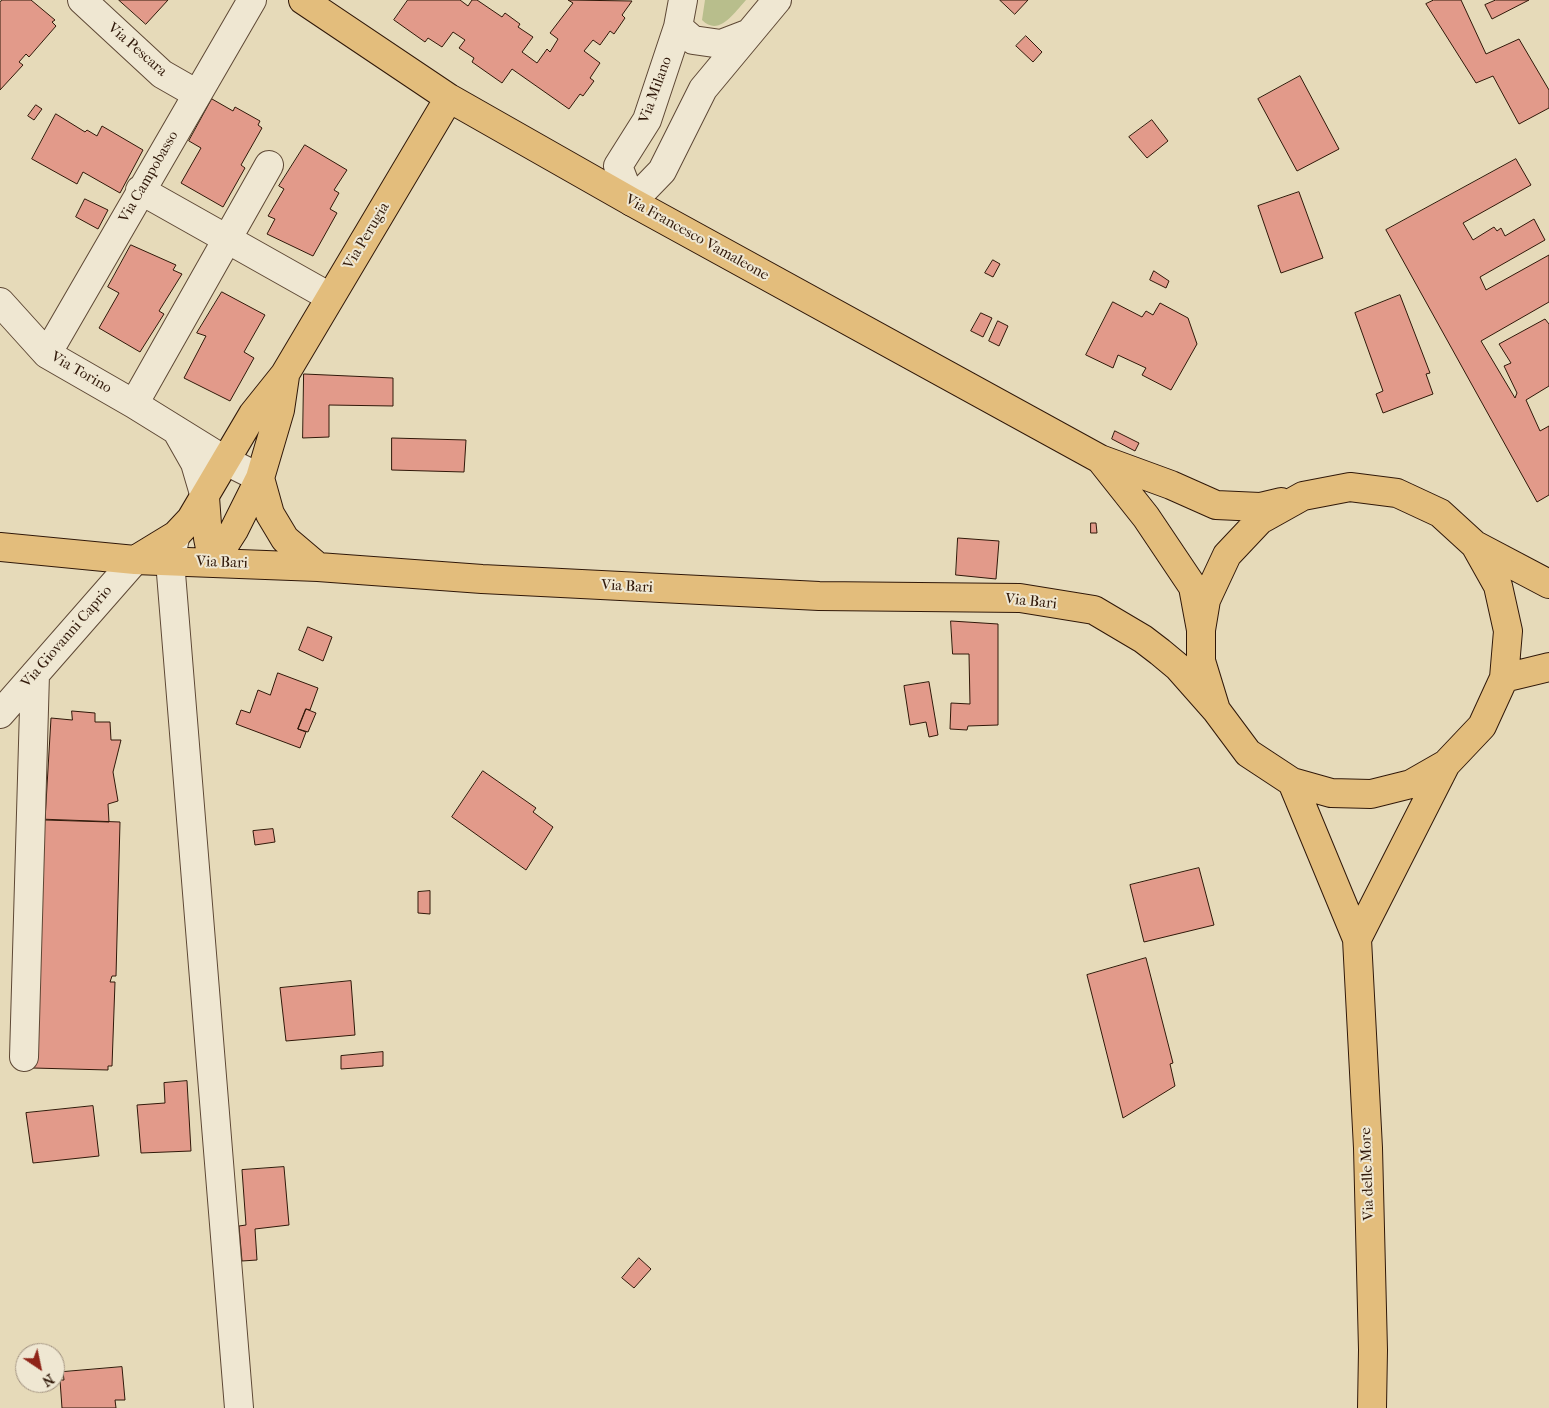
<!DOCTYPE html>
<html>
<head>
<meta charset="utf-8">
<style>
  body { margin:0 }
  #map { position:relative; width:1549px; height:1408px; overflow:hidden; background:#e6dab9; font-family:"IM FELL French Canon",serif }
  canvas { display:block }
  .north { position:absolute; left:15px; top:1343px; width:50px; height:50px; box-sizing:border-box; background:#efe7d2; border:1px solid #a39482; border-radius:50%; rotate:146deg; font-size:14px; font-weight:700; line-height:20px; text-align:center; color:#301809 }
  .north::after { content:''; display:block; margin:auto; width:18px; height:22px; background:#8f2418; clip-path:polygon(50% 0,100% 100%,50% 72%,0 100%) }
</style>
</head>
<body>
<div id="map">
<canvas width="1549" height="1408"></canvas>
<div class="north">N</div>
</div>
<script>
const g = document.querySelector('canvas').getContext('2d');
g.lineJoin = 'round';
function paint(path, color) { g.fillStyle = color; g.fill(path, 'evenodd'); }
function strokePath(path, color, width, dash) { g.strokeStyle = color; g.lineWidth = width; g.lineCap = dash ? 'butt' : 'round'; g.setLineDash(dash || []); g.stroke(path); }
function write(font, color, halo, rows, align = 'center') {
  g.font = font + ' "IM FELL French Canon",serif'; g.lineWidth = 4; g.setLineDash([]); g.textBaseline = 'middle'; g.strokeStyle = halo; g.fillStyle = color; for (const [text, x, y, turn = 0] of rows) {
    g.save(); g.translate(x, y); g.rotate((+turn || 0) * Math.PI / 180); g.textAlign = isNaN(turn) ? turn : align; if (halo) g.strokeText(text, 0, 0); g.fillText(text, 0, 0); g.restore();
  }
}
paint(new Path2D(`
  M705 0H746C734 13 719 37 702 20Z`), '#b8be8c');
const building = new Path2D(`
  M2 0H31L55 20 52 22 56 26 29 57 26 54 19 62 23 65 0 90V3Z
  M119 0H168L146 24Z
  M408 0H460L468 6 472 0H477L502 17 505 13 520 24 518 27 533 37 522 52 537 63 547 49 550 52 558 39 550 33 573 3 568 0 632 1 622 15 625 18 614 34 610 31 600 45 593 40 584 51 600 63 590 78 594 81 583 96 580 94 569 109 512 69 502 83 472 62 474 58 459 48 465 40 453 32 442 47 428 38 425 42 394 20Z
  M1000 0H1028L1015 14Z
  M1434 0H1461L1486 54 1519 39 1549 90V108L1519 124 1493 76 1476 83 1426 4Z
  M1496 0H1529L1492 19 1485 5Z
  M1026 36 1042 52 1033 62 1016 46Z
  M1300 76 1339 149 1297 171 1258 99Z
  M212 99 233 111 235 107 260 121 258 125 262 128 241 165 245 168 223 207 181 183 201 148 189 141Z
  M36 105 42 109 34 120 28 116Z
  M56 114 85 132 87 130 97 136 102 126 143 150 120 193 83 172 77 184 32 159Z
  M1152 120 1168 141 1147 158 1129 137Z
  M305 145 347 170 334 190 339 193 330 209 337 213 313 256 267 234 275 219 268 216 284 189 279 186Z
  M1516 159 1531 185 1463 223 1473 240 1494 227 1497 231 1501 228 1505 236 1534 219 1545 240 1480 277 1486 290 1549 255V302L1481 341 1515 398 1517 393 1504 366 1511 363 1499 344 1545 319 1549 324V386L1526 400 1540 431 1549 426V495L1537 502 1386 230Z
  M1299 192 1323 258 1281 273 1258 206Z
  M85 199 108 210 98 229 76 217Z
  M131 245 176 265 173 270 182 274 159 311 164 314 140 352 99 328 119 293 108 287Z
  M993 260 1000 264 993 277 985 273Z
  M1154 271 1169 281 1166 288 1150 280Z
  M222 292 265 315 244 352 254 358 230 401 184 378 206 336 197 333Z
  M1400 295 1430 373 1426 374 1433 394 1383 413 1376 394 1383 391 1355 313Z
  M1113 302 1142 317 1146 311 1153 315 1160 303 1188 318 1197 344 1171 390 1142 375 1146 368 1118 355 1113 368 1086 355Z
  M981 313 992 318 983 337 971 331Z
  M998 321 1008 326 999 346 989 341Z
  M304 374 393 378V406L329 405V437L303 438Z
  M1115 431 1139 443 1135 451 1112 439Z
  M392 438 466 440 464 472 392 470Z
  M1091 523H1096L1097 533H1091Z
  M958 538 999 541 996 579 956 575Z
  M951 621 998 624V725L968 726 967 730 950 729 951 703 970 704 969 654H953Z
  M308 627 332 637 323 661 299 650Z
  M278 673 318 688 310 710 306 709 298 729 306 732 300 748 236 724 241 710 250 713 258 690 270 695Z
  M929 682 938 735 929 737 926 722 910 725 904 686Z
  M306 709 316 713 308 732 298 729Z
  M72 711 95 713V722H110L111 740H121L113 772 118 801 108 804 109 822 45 820 51 718 72 720Z
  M483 771 536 808 533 812 553 827 526 870 452 817Z
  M39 819 120 822 116 976H112L110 982H115L112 1066H108V1070L33 1068Z
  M273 829 275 842 255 845 253 831Z
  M1199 868 1214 925 1144 942 1130 885Z
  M430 891V914L418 913V892Z
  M1146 958 1173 1063 1170 1064 1175 1086 1123 1118 1087 975Z
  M351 981 355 1035 286 1041 280 988Z
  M383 1052V1066L341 1069V1056Z
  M187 1081 191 1151 141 1153 137 1105 165 1103 164 1083Z
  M93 1106 99 1156 33 1163 26 1113Z
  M284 1167 289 1225 255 1229 257 1260 242 1261 239 1226 246 1225 242 1170Z
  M639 1258 651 1269 634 1288 622 1278Z
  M122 1367 125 1400H115L116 1408H62L60 1380H64L63 1372Z`);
paint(building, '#e29a8a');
strokePath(building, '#301809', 1);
const minor = new Path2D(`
  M82 0 162 74 197 94
  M683 0 678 27 647 120 618 166 632 202 662 171 703 89 777 0
  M678 27 693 40 721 44 747 34
  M140 190 330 297
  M0 302 47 354 134 404 226 461 260 478
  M47 354 252 0
  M134 404 269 165
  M178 433 195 463 205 497
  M175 538 170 561 239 1408
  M0 714 135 560
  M24 1057 35 674`);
const major = new Path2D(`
  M303 0 449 98 632 202 1100 459 1171 485 1216 505 1260 507 1281 502
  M285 376 280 410 260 478 270 514 285 539 318 567
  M1100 459 1146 517 1193 587 1201 630V661L1216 710 1248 753 1292 782 1331 793 1371 794 1411 784 1446 764 1482 726 1504 678 1508 631 1498 586 1475 545 1440 513 1397 493 1350 487 1303 496 1260 520 1227 555 1206 600 1201 630
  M205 497 208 538 213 563
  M1475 545 1549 584
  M0 547 135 560 318 567 482 579 819 596 1020 598 1094 610 1143 639 1160 652 1178 667 1216 710
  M135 560 176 535 191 519 253 414 285 374 449 98
  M213 563 234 530 260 478
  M1504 678 1549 667
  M1292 782 1357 939 1368 1148 1373 1350 1372 1408
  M1357 939 1446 764`);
strokePath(minor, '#5e4835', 30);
strokePath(major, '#301809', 30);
strokePath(minor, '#efe7d2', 28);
strokePath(major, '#e3bd7c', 28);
write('15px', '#301809', '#efe7d2', [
  ["Via Pescara",137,50,41],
  ["Via Milano",656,90,-70],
  ["Via Campobasso",149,177,-60],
  ["Via Perugia",367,236,-59],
  ["Via Francesco Vamaleone",697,238,29],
  ["Via Torino",81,373,30],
  ["Via Bari",222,563,2],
  ["Via Bari",627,587,3],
  ["Via Bari",1031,602,6],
  ["Via Giovanni Caprio",67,637,-49],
  ["Via delle More",1368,1174,-92]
]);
</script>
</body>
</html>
